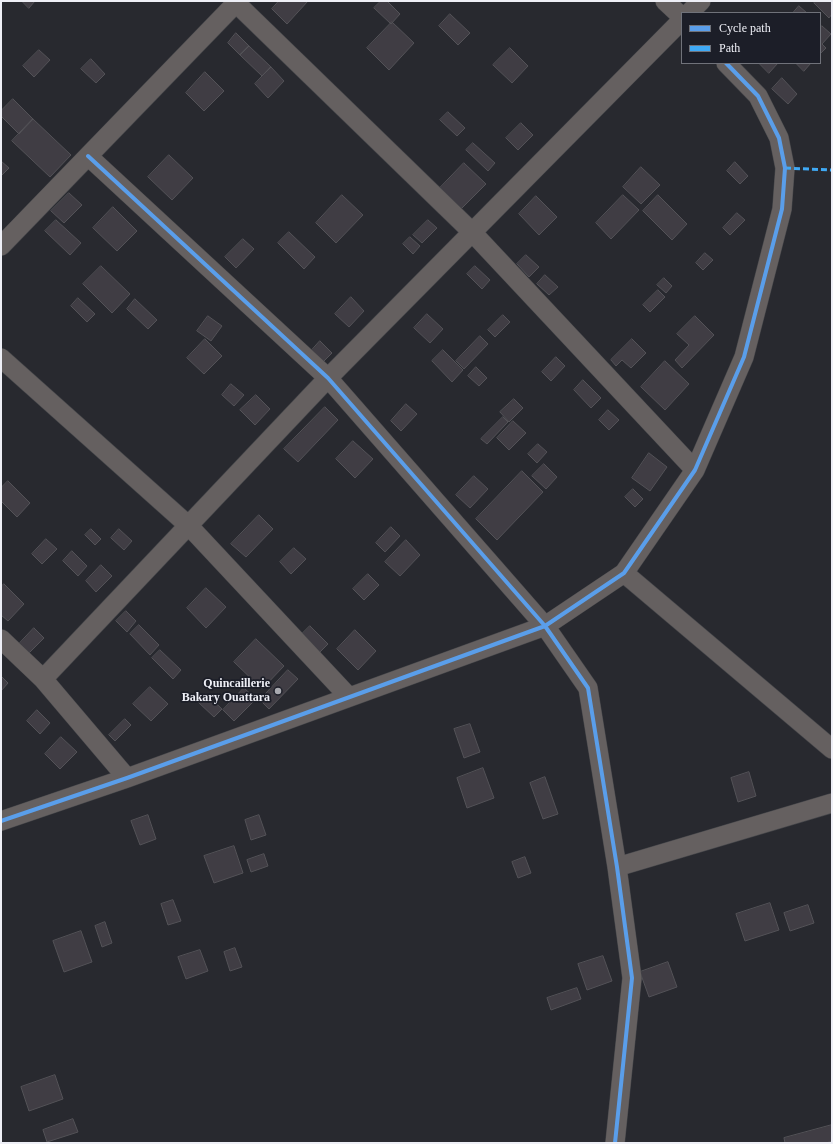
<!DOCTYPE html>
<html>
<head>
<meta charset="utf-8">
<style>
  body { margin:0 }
  #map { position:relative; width:833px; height:1144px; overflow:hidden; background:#28292f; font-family:Georgia,serif }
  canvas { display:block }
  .frame { position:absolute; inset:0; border:2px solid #eeeff6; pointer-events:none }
  .legend { position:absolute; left:681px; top:12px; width:140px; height:52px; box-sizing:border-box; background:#1c1e28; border:1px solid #70727a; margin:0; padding:5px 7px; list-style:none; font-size:12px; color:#eeeff6 }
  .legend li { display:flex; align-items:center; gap:8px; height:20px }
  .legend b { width:20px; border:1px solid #70727a }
</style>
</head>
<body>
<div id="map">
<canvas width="833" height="1144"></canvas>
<div class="frame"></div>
<ul class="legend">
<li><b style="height:5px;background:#5a9eea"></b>Cycle path</li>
<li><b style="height:5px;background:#3fa9f5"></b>Path</li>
</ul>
</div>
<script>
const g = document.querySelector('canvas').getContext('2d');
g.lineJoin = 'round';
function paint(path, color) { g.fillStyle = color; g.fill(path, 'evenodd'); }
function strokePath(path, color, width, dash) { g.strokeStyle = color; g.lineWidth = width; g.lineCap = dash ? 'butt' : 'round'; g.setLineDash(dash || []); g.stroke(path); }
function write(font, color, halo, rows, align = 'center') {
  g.font = font + ' Georgia,serif'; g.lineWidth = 3.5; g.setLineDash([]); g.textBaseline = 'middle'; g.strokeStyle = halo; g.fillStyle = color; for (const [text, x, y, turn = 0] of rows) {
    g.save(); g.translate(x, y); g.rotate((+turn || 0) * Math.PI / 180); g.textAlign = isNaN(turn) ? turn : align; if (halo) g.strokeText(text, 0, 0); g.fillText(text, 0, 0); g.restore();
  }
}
const building = new Path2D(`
  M22 1H35L29 8Z
  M279 1H308L287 24 272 9Z
  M381 1H387L400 14 391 24 374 8Z
  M816 1H832V14L829 18 814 3Z
  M799 6 807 13H793Z
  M450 14 470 33 458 45 439 26Z
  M392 22 414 43 389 70 367 48Z
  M822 26 831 34 822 44 826 48 820 54V28Z
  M236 33 249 46 240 55 228 43Z
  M249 46 271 67 262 76 240 55Z
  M510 48 528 66 512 83 493 65Z
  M39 50 50 60 34 77 23 66Z
  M91 59 105 74 96 83 81 69Z
  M759 63H778L769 73Z
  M796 63H811L804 71Z
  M271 67 284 81 268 98 255 84Z
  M205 72 224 91 204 111 186 93Z
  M782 78 797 94 788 104 772 89Z
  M13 99 33 119 19 134 1 116V111Z
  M448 112 465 128 457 136 440 120Z
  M33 119 71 155 50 177 12 141Z
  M521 123 533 135 518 150 506 138Z
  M473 143 495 163 488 171 466 150Z
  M169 155 193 178 172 200 148 177Z
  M1 161 9 168 1 176Z
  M735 162 748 176 740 184 727 171Z
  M464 163 486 184 460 210 439 189Z
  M641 167 660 185 641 204 623 187Z
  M69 193 82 205 64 223 51 211Z
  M342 195 363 215 336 243 316 223Z
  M623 195 639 210 611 239 596 223Z
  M658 195 687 224 672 240 643 211Z
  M536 196 557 217 539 235 519 214Z
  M113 207 137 231 117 251 93 228Z
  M737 213 745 220 730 235 723 228Z
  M56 220 81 243 70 255 45 231Z
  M428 220 437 228 422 243 413 235Z
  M289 232 315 257 304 269 278 243Z
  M410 237 420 246 413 254 403 244Z
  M243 239 254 249 236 268 225 257Z
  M705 253 713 260 703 270 696 263Z
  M526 255 539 267 529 277 517 264Z
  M101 266 130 294 112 313 83 284Z
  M475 266 490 280 482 289 467 274Z
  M545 275 558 287 549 295 537 284Z
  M664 278 672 286 666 293 657 285Z
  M658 290 665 297 650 312 643 305Z
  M351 297 364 311 349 327 335 314Z
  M78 298 95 314 87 322 71 306Z
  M135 299 157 320 148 329 127 309Z
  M427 314 443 329 430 343 414 328Z
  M503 315 510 322 495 337 488 330Z
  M208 316 222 326 211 341 197 331Z
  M695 316 714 335 682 368 675 360 689 345 677 334Z
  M480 336 488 344 464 369 456 361Z
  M205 339 222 356 204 374 187 358Z
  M632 339 646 353 631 368 622 360 616 366 611 360Z
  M320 341 332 353 323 362 312 350Z
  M443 350 463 370 452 382 432 361Z
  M556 357 565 366 551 381 542 372Z
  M665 361 689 384 665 410 641 387Z
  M476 367 487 378 479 386 468 376Z
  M583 380 601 398 591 408 574 390Z
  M231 384 244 395 234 406 222 395Z
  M256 395 270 409 255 425 240 410Z
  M514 399 523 408 509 422 500 412Z
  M406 404 417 414 401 431 391 421Z
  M325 407 338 420 298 462 284 449Z
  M608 410 619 420 609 430 599 420Z
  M503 417 508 422 487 444 481 439Z
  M513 421 526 433 509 450 497 438Z
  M353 441 373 459 355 478 336 459Z
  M538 444 547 452 537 463 528 454Z
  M649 453 667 467 650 491 632 478Z
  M544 464 557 477 546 489 532 476Z
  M522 471 543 492 497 540 476 519Z
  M474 476 488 489 470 508 456 495Z
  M8 481 30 503 17 517 1 501V488Z
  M633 489 643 499 635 507 625 497Z
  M259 515 273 529 246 557 231 544Z
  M391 527 400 536 385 552 376 543Z
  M91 529 101 539 95 545 85 535Z
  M119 529 132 541 124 550 111 538Z
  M46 539 57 549 42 564 32 554Z
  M406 540 420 555 400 576 385 562Z
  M294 548 306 559 291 574 280 562Z
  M72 551 87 566 78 576 63 561Z
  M101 565 112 576 96 592 86 581Z
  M368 574 379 585 364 600 353 589Z
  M4 584 24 604 8 621 1 615V587Z
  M206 588 226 607 206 628 187 608Z
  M126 611 136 621 127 632 116 621Z
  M139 625 159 645 150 655 130 634Z
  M310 626 328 644 319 653 301 635Z
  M34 628 44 638 29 653 19 644Z
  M355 630 376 651 358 670 337 649Z
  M256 639 284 666 262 689 234 662Z
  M160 650 181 670 173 679 152 658Z
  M288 670 298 679 269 709 260 700Z
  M1 676 8 683 1 691Z
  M150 687 168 704 151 721 133 704Z
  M244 688 256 699 234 721 223 710Z
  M206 694 222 709 214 717 198 702Z
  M37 710 50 723 40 734 27 721Z
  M125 719 131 725 115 741 109 735Z
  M470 724 480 752 464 758 454 729Z
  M61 737 77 752 60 769 45 754Z
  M483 768 494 798 467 808 457 778Z
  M749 772 756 796 738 802 731 778Z
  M545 777 558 814 543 819 530 783Z
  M148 815 156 839 140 845 131 821Z
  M259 815 266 835 251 840 245 820Z
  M234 846 243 873 214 883 204 856Z
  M264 854 268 866 251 872 247 860Z
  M525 857 531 873 518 878 512 862Z
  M173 900 181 921 168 925 161 904Z
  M770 903 779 930 745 941 736 914Z
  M808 905 814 923 790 931 784 913Z
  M105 922 112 943 102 947 95 926Z
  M81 931 92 962 64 972 53 941Z
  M235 948 242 967 230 971 224 952Z
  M200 950 208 971 186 979 178 957Z
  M603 956 612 981 587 990 578 964Z
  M668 962 677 987 649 997 640 972Z
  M577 988 581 999 551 1010 547 998Z
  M55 1075 63 1099 29 1111 21 1087Z
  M73 1119 78 1132 47 1142 43 1130Z
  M832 1125V1141L826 1143H785L784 1138Z`);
paint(building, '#403d44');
strokePath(building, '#535257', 1);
const minor = new Path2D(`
  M665 1 682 17
  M236 3 472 232 695 470
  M689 13 701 1
  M88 156 328 378 545 626 588 688 617 867 632 978 615 1143
  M1 246 238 1
  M1 358 189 526 349 697
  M624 573 832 749
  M1 639 43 679 127 778
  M43 679 328 378 682 20
  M1 821 127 778 545 626 624 573 695 470 744 357 782 209 785 168 779 138 758 96 726 63
  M617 867 832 803`);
strokePath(minor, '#45464a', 20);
strokePath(minor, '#656060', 19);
strokePath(new Path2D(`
  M785 168 832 170`), '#3fa9f5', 3, [6, 3]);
strokePath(new Path2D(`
  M88 156 328 378 545 626 588 688 617 867 632 978 615 1143
  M1 821 127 778 545 626 624 573 695 470 744 357 782 209 785 168 779 138 758 96 726 63`), '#5a9eea', 4);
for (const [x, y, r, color] of [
  [278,691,4,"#a9aab0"]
]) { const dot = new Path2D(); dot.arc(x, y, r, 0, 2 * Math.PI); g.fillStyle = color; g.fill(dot); strokePath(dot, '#1c1e28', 1.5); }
write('bold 12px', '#eeeff6', '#1c1e28', [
  ["Quincaillerie",270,684],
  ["Bakary Ouattara",270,698]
], 'right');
</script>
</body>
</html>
